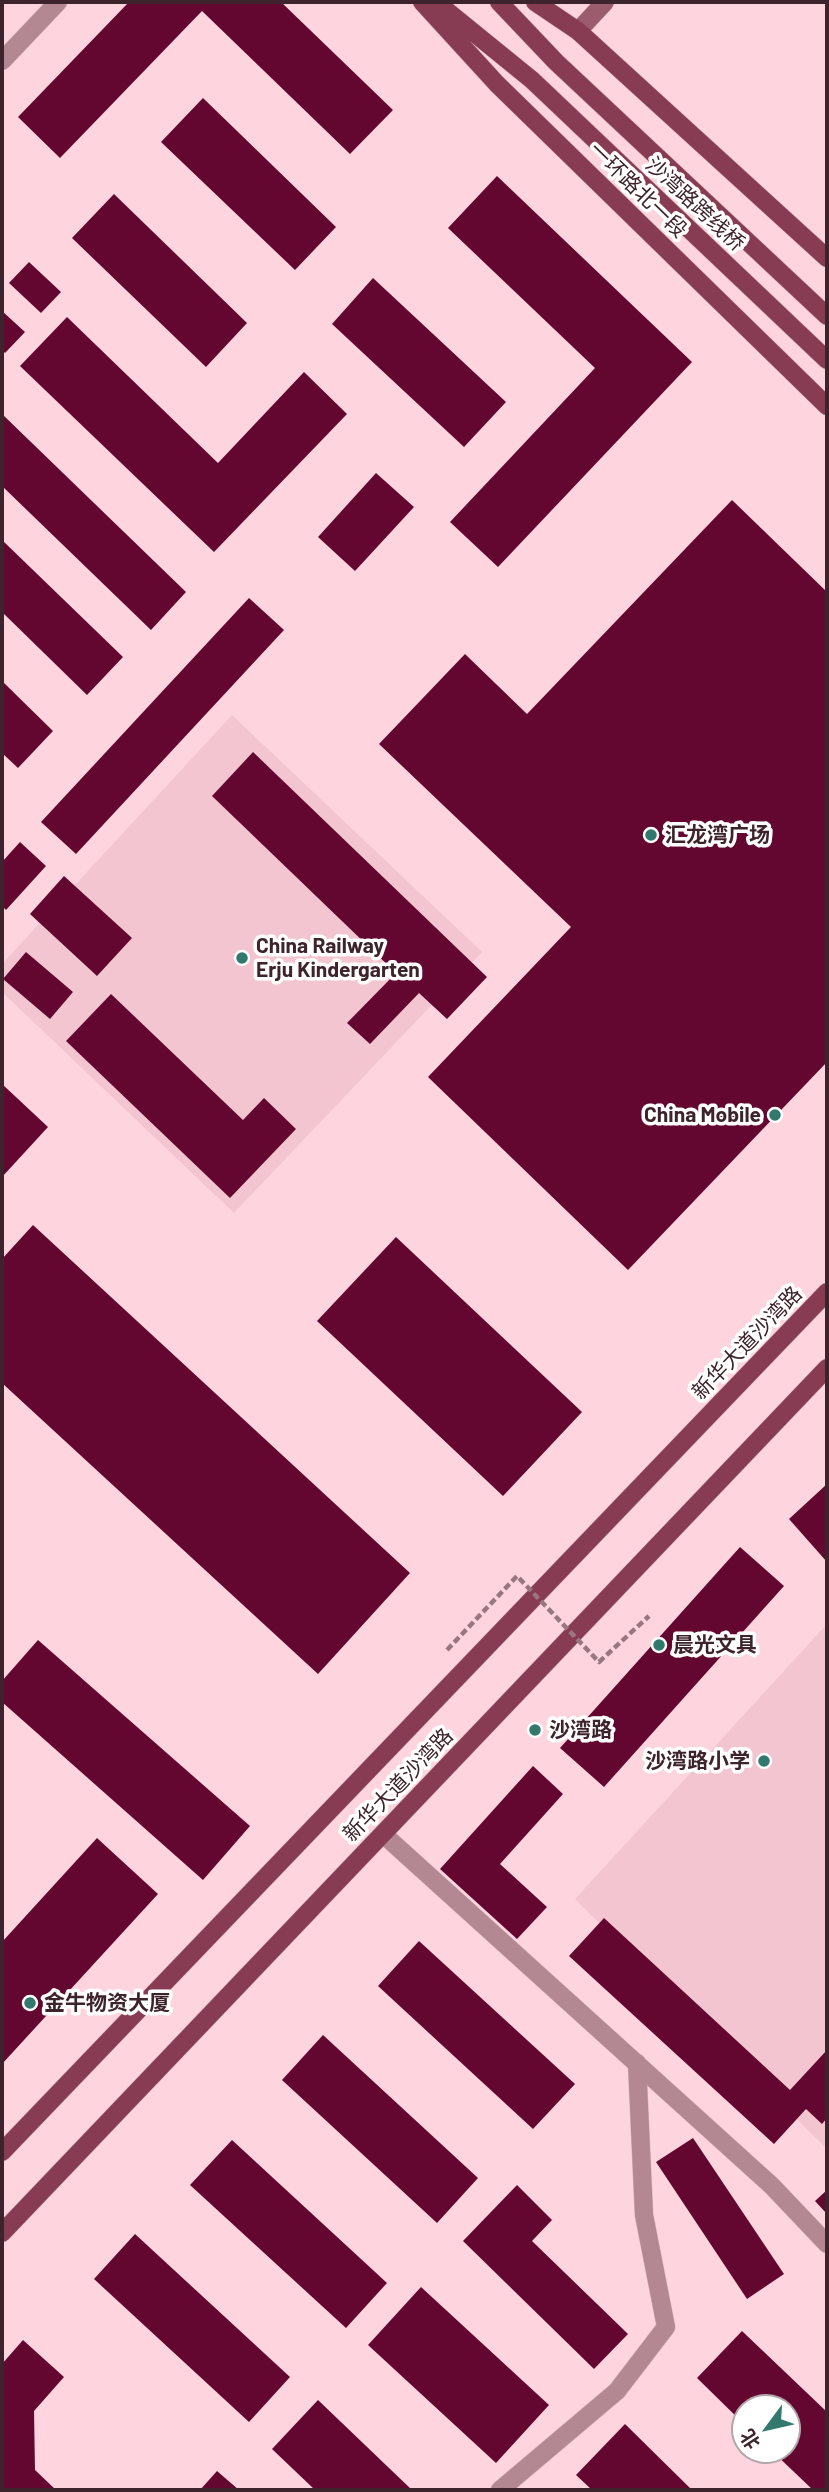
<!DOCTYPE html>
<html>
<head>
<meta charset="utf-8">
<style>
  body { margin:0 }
  #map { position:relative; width:829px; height:2492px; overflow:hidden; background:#fed4de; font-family:Barlow,"Noto Sans SC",sans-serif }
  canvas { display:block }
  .frame { position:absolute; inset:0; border:4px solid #3d232b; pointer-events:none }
  .north { position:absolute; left:731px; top:2394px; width:70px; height:70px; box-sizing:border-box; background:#fff; border:2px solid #b1a7aa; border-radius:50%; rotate:237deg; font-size:19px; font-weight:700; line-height:28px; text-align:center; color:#3d232b }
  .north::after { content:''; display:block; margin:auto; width:24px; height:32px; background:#32786d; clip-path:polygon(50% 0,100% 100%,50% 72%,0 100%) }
</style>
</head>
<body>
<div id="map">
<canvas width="829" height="2492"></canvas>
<div class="frame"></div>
<div class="north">北</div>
</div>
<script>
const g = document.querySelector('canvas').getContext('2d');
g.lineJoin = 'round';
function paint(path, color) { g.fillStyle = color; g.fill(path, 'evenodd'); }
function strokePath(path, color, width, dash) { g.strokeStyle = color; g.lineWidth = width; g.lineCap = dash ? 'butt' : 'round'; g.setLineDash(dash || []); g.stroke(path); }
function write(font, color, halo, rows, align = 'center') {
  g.font = font + ' Barlow,"Noto Sans SC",sans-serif'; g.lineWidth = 7; g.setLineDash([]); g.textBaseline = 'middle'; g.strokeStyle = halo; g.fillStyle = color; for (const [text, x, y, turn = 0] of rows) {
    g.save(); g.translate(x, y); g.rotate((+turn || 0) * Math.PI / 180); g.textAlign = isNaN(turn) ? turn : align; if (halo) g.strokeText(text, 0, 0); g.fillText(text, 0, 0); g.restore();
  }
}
paint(new Path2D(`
  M232 715 482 952 234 1213 2 992V964Z
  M827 1624V2149L575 1899Z`), '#f3c5d0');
paint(new Path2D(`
  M129 2H281L393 110 350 154 202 11 60 158 18 117Z
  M203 98 336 227 295 270 161 142Z
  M497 176 692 362 498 567 450 522 595 368 448 228Z
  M114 194 247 323 206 367 72 238Z
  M29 262 61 292 41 313 9 283Z
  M373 278 506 402 464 447 332 324Z
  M2 311 25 332 5 353 2 350Z
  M67 317 218 463 304 372 347 414 214 552 20 366Z
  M2 414 186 592 151 630 2 486Z
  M376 473 414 507 355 571 318 537Z
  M732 500 827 592V1062L628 1270 428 1077 571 927 379 744 465 654 527 714Z
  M2 540 123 657 87 695 2 612Z
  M249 598 284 630 76 854 41 822Z
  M2 681 53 731 18 768 2 753Z
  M253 752 487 977 447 1019 419 993 370 1044 347 1023 396 973 212 796Z
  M20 842 46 866 6 910 2 906V862Z
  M64 876 132 938 97 976 30 914Z
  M26 952 73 992 50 1019 3 979Z
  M111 994 243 1120 264 1098 296 1129 230 1198 66 1041Z
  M2 1084 48 1127 2 1177Z
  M33 1225 410 1573 318 1674 2 1383V1259Z
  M396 1237 582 1412 503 1496 317 1321Z
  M827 1484V1562L789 1519Z
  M740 1547 784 1586 604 1787 560 1748Z
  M38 1640 250 1826 203 1880 2 1702V1681Z
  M533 1766 563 1794 500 1864 547 1907 517 1939 440 1869Z
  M97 1838 158 1894 2 2064V1942Z
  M604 1918 790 2090 827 2050V2118L822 2124 806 2109 774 2144 569 1956Z
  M419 1941 575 2084 533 2129 378 1986Z
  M323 2035 478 2178 437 2223 282 2080Z
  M693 2138 784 2274 747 2299 656 2162Z
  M232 2140 387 2283 346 2328 190 2185Z
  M517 2185 552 2220 532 2241 628 2334 594 2369 463 2241Z
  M827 2190V2214L815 2201Z
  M135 2234 290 2377 249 2422 94 2279Z
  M421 2287 549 2405 496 2463 368 2345Z
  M742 2331 827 2412V2490H813L771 2450H787V2408H745V2425L697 2378Z
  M23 2340 64 2377 34 2411 35 2470 56 2490H2V2364Z
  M318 2400 412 2490H315L272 2449Z
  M625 2424 692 2490H592L576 2475Z
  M217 2471 239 2490H200Z`), '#630730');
const street = new Path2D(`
  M2 61 58 2
  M383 1834 772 2186 827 2244
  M500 2490 617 2391 666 2327 644 2215 637 2063`);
const secondary = new Path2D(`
  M578 31 605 2`);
const primary = new Path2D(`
  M422 2 497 84 827 406
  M436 2 532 80 827 360
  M499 2 556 62 827 316
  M535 2 578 31 827 258
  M2 2152 827 1292
  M2 2233 827 1368`);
strokePath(street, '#d7b1ba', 19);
strokePath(secondary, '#d7b1ba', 19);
strokePath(primary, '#d7b1ba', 19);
strokePath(street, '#b48893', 18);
strokePath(secondary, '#9b5c6e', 18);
strokePath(primary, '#873c54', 18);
strokePath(new Path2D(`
  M447 1650 517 1576 599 1662 649 1616`), '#997780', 4.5, [7, 3.5]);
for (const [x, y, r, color] of [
  [651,835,7,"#32786d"],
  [242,958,7,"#32786d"],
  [775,1115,7,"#32786d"],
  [659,1645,7,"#32786d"],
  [535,1730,7,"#32786d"],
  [764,1761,7,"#32786d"],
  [30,2003,7,"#32786d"]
]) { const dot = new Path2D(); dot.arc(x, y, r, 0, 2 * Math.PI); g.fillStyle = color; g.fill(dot); strokePath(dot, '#fff', 2.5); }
write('21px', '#3d232b', '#fff', [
  ["一环路北一段",638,190,44],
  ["沙湾路跨线桥",695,204,43],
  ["新华大道沙湾路",747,1343,-46],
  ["新华大道沙湾路",398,1785,-46]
]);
write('bold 21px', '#3d232b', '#fff', [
  ["汇龙湾广场",665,835],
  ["China Railway",256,946],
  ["Erju Kindergarten",256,970],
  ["China Mobile",761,1115,"right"],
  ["晨光文具",673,1645],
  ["沙湾路",549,1730],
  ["沙湾路小学",750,1761,"right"],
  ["金牛物资大厦",44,2003]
], 'left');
</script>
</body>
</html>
